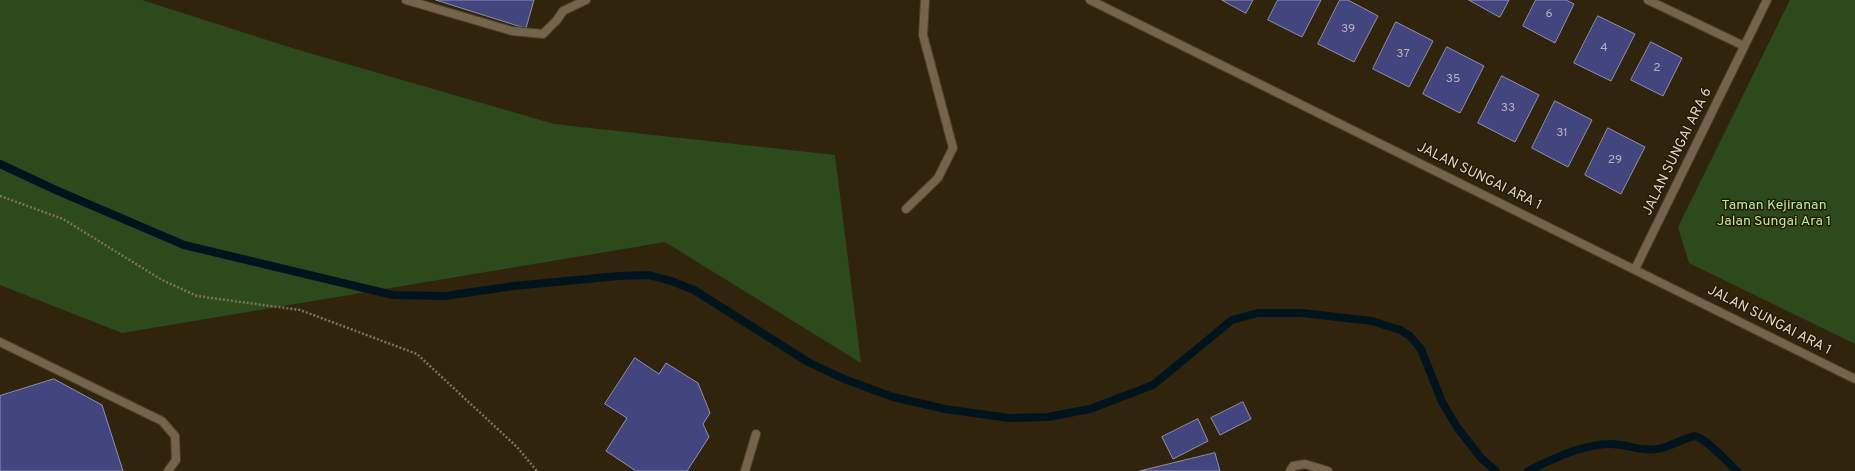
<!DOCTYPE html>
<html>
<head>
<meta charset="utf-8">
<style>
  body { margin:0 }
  canvas { display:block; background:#30240d }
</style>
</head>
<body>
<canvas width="1855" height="471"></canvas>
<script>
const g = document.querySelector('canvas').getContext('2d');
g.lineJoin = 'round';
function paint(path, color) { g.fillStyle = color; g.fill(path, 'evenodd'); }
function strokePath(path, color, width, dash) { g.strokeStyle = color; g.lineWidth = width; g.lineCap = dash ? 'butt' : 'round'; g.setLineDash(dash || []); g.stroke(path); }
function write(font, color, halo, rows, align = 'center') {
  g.font = font + ' Overpass,sans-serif'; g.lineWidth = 3; g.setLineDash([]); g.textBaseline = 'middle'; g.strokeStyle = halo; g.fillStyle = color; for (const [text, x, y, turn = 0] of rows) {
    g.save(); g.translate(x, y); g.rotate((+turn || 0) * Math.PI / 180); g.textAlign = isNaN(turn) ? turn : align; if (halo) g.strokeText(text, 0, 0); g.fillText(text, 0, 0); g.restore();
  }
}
paint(new Path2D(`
  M0 0H142L292 48 554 124 835 155 861 363 665 242 122 333 0 285Z
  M1790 0H1855V344L1689 263 1678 227Z`), '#2c4a1c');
strokePath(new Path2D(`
  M0 164 58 191 184 245 393 295 445 296 514 286 618 276 649 275 671 281 694 290 808 362 844 379 893 397 945 409 1009 418 1048 417 1090 409 1153 385 1232 320 1258 313H1302L1372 321 1400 330 1410 336 1421 349 1442 402 1457 427 1481 458 1496 471
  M1528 471C1553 459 1583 444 1610 444 1628 444 1644 453 1662 448 1673 445 1683 439 1694 436 1704 436 1728 463 1737 471`), '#00141e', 8);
const building = new Path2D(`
  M436 0H534L526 28Z
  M1222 0H1253L1246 13Z
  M1278 0H1321L1302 37 1268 20Z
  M1340 0H1348L1378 16 1354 62 1318 44Z
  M1469 0H1509L1500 17Z
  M1536 0H1566L1574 4 1555 43 1523 26Z
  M1598 16 1635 34 1611 81 1574 63Z
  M1396 22 1433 41 1409 87 1373 69Z
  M1651 42 1682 58 1663 96 1631 80Z
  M1447 47 1484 66 1460 113 1423 94Z
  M1502 76 1539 95 1515 142 1478 123Z
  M1555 101 1592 120 1568 167 1532 148Z
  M1608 128 1645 147 1621 194 1585 175Z
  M635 358 659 374 666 363 698 383 710 413 703 424 709 437 687 471H636L606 451 627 418 605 404Z
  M54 379 102 405 123 471H0V396Z
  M1243 402 1251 419 1220 435 1211 418Z
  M1198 419 1208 441 1173 459 1162 437Z
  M1215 453 1220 471H1140Z`);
paint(building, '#43457e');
strokePath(building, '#8e91ac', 1);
const lane = new Path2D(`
  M406 0 512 31 543 34 557 20 563 11 586 0
  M906 209 938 178 953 148 923 35 925 0
  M0 342 162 421 175 436 176 460 168 471
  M745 471 756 434
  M1290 471 1293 466 1305 464 1328 471`);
const street = new Path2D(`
  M1090 0 1855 379
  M1648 0 1744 46
  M1635 269 1767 0`);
strokePath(lane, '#4c412b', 10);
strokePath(street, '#4c412b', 10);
strokePath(new Path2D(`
  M0 196 63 219 162 280 197 296 300 310 417 354 517 447 537 471`), '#7c715e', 2.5, [2, 2]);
strokePath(lane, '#75644c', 8);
strokePath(street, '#75644c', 8);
write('12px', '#b8b2b6', null, [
  ["6",1549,15],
  ["39",1348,30],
  ["4",1604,49],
  ["37",1403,55],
  ["2",1657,69],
  ["35",1453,80],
  ["33",1508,109],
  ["31",1562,134],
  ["29",1615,161]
]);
write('14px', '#dfd7c9', '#261a04', [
  ["JALAN SUNGAI ARA 6",1678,152,-64],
  ["JALAN SUNGAI ARA 1",1479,177,26],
  ["JALAN SUNGAI ARA 1",1769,321,27]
]);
write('14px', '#b6ed9a', '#261a04', [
  ["Taman Kejiranan",1774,206],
  ["Jalan Sungai Ara 1",1774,222]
]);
</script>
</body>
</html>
